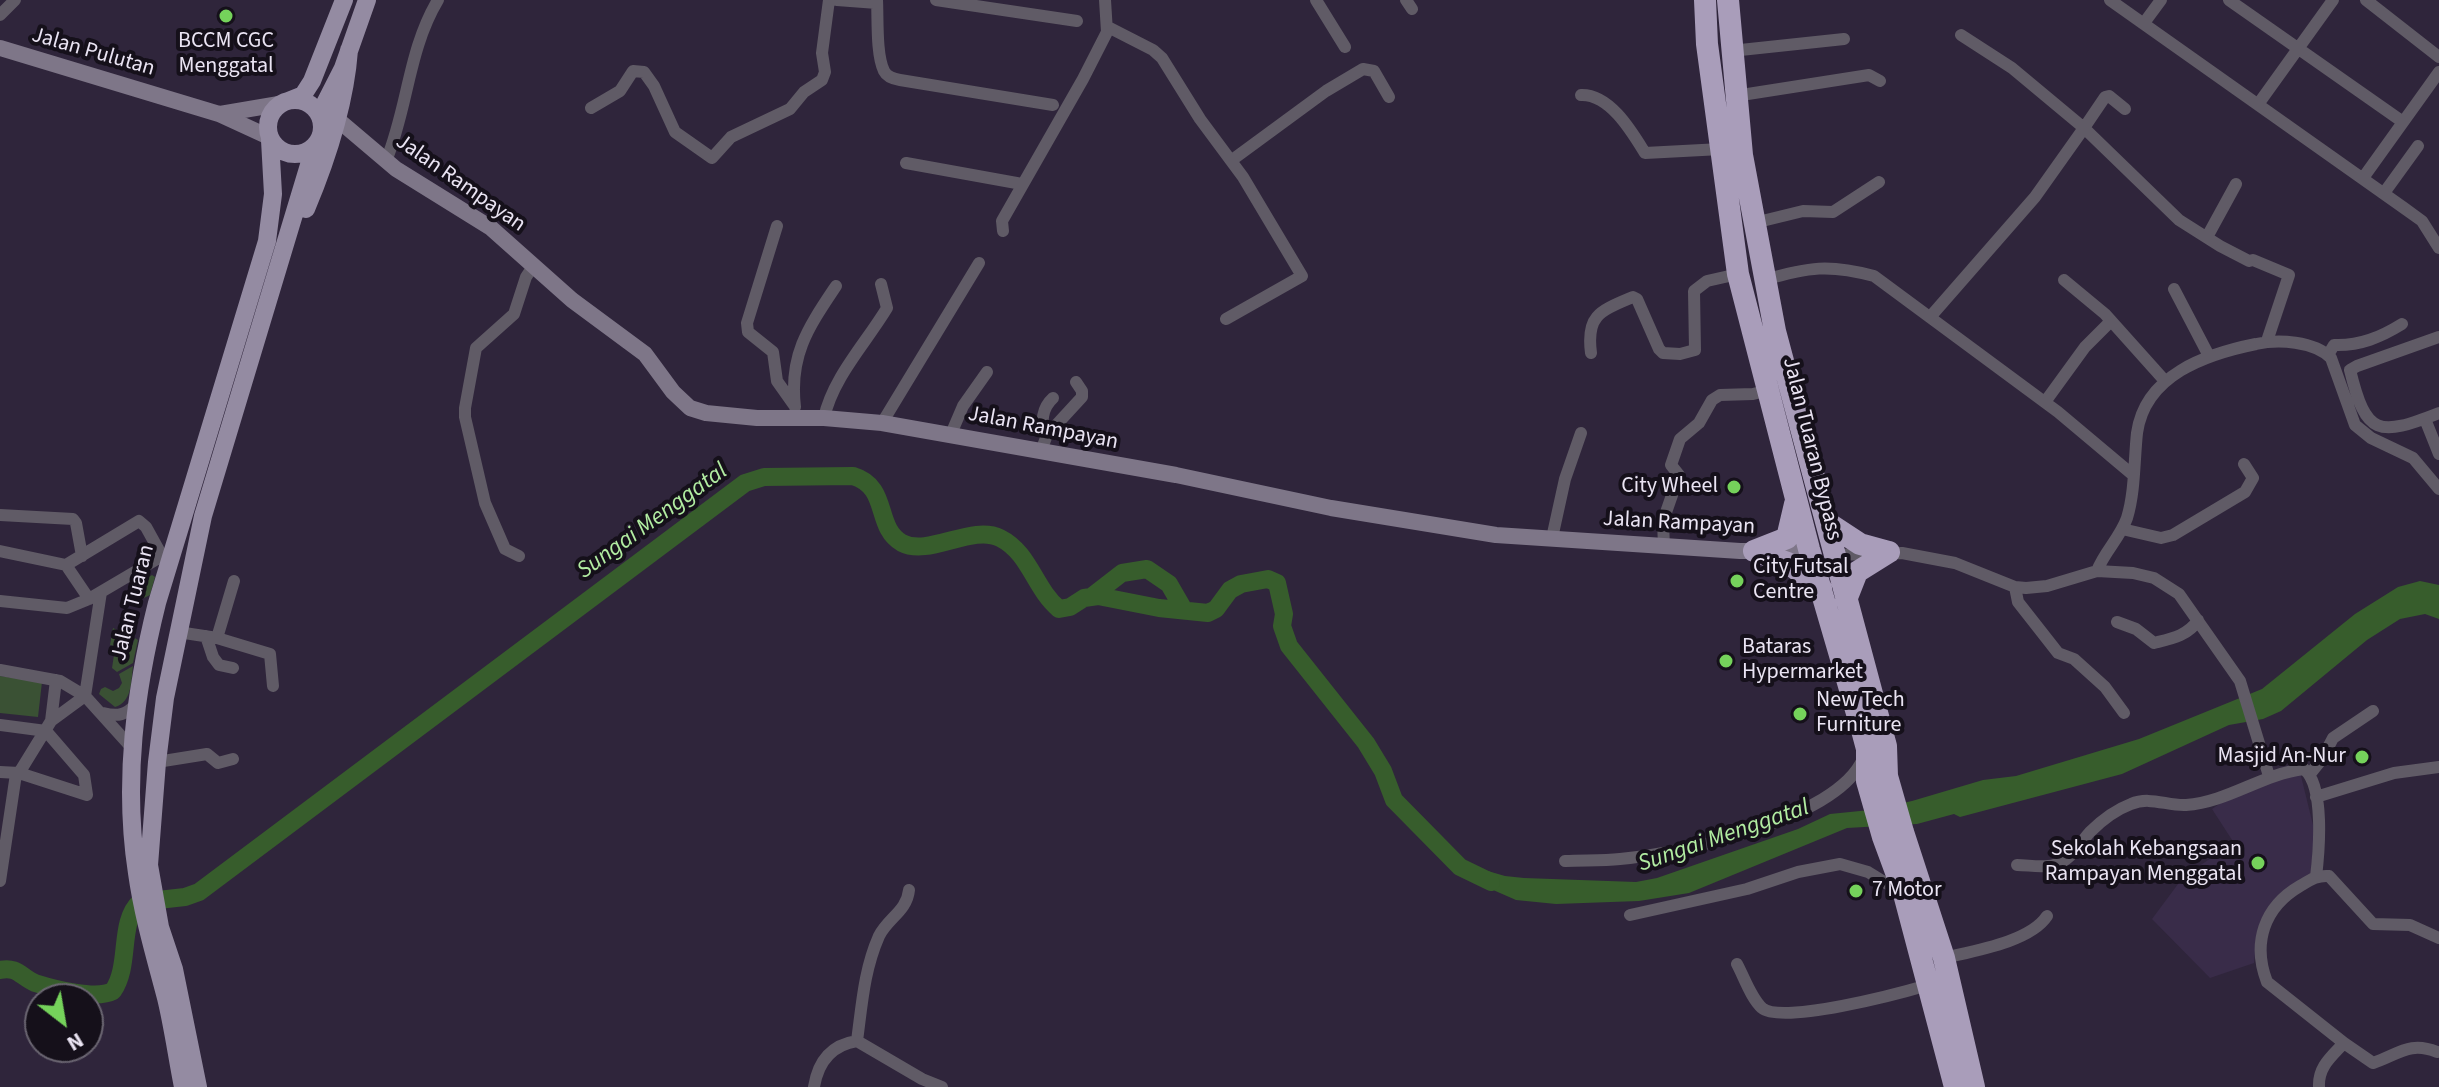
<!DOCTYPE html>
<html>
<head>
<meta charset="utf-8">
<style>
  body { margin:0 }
  #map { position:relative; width:2439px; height:1087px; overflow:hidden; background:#2f253b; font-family:"Source Sans 3",sans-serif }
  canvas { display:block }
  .north { position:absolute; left:24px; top:983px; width:80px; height:80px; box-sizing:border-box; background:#15101a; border:2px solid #6a6571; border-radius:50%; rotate:149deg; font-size:22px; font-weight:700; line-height:32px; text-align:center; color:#eae4f3 }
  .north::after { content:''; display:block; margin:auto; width:28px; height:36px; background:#75d25b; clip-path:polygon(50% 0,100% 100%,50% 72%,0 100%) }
</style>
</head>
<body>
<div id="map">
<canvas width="2439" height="1087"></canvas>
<div class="north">N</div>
</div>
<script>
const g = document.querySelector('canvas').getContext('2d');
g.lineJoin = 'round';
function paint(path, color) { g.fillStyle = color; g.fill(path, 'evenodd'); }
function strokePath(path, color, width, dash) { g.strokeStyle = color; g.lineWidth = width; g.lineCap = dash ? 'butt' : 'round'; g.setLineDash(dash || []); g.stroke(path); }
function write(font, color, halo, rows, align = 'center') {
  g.font = font + ' "Source Sans 3",sans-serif'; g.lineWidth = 8; g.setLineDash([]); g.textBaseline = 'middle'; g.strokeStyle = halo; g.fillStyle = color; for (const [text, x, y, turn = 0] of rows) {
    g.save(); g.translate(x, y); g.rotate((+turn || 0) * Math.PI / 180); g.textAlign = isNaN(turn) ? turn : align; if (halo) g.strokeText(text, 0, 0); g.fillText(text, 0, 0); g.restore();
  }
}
paint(new Path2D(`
  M2300 772 2314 829 2311 877 2285 894 2257 936 2254 963 2210 978 2152 919 2184 876 2234 843 2212 809 2231 796Z`), '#392c49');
paint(new Path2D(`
  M152 575 155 577 150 595 144 598 130 596 132 587Z
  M113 628 123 633 121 642 132 646 135 638 138 640 133 663 117 672 112 668 114 655H118L119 647 110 645Z
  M133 666C131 682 132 702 115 707L99 694 101 689 105 687 113 691 119 688 122 683 119 674Z
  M0 676 42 682 38 717 0 713Z`), '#3a5134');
paint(new Path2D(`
  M2420 581 2439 585V619L2425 614 2400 619 2367 640 2281 711 2263 719 2229 725 2122 774 1960 817 1954 814 1917 824 1847 828 1689 893 1639 901 1556 904 1516 900 1468 879 1474 867 1505 876 1524 878 1636 882 1657 878 1798 829 1830 814 1870 810 1912 801 1983 780 2016 776 2139 739 2262 689 2355 614 2398 587Z`), '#375d2c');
strokePath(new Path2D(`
  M1091 597 1122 573 1147 569 1169 584 1184 610
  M0 970C17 966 21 977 35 983 54 989 96 1000 113 991 131 965 118 922 140 902L185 897 199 892 745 483 764 477 853 476C890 487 874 527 902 543 929 557 972 524 1000 538 1030 553 1034 588 1059 609L1070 607 1084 598 1098 596 1159 608 1208 613 1216 609 1230 590 1241 584 1268 579 1277 583 1284 614 1282 626 1289 646 1366 743 1383 771 1394 800 1460 867 1491 882`), '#375d2c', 18);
strokePath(new Path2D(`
  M837 0 877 3
  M877 0C878 18 876 55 884 71 887 77 894 79 900 80L1053 105
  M936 0 1077 21
  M1316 0 1345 47
  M1406 0 1412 9
  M2110 0 2404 208 2422 221 2439 248
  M2229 0 2403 122
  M2366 0 2439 57
  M0 15 15 0
  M2144 23 2161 0
  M1108 27 1153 50 1162 58 1200 119 1243 177 1302 276 1226 319
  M1731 51 1844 39
  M1581 95C1610 94 1632 132 1645 153L1721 149
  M1735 96 1869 75 1880 81
  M2259 103 2333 0
  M591 108 620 91 633 71 644 72 654 86 675 132 712 158 731 137 790 109 804 92 822 80 825 72 822 53 829 0
  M2125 109 2109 96 2105 97 2084 128 2179 220 2220 246 2249 261 2253 260 2289 275 2267 341
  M1232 160 1326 91 1363 69 1374 71 1389 97
  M386 161C408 108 408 50 438 0
  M906 163 1022 184
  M2363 178 2439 72
  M2384 193 2418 146
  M1754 223 1803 211 1833 212 1879 182
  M777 226 747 323 748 332 773 352 777 381 794 405
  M1003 231 1002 221 1083 79 1107 32 1105 0
  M2207 237 2236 184
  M1764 280C1809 267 1829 264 1874 276L2058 412 2133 475
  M2064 280 2105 314 2165 381
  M2174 289 2209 356
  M1931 316 2035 197 2084 128 2012 68 1961 35
  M2439 337 2357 366 2350 370C2366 436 2378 437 2439 413
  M1591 353C1586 315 1600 311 1633 297L1637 299 1659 349 1663 353 1680 354 1695 350 1694 291 1707 281 1738 274
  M2328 355 2334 345C2360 346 2381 337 2402 324
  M2045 402 2085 347 2111 321
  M795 407C789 355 808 328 836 286
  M824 418C833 377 866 343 887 308L881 284
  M2425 419 2439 454
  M882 423 979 263
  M951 434 963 406 987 372
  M1047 435C1039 423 1043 407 1053 398
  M1041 451 1047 435 1082 397V391L1076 382
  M0 515 73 519 76 523 82 556
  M2122 529 2161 538 2173 535 2245 492 2253 478 2244 464
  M1552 538 1565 479 1581 433
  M1664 547 1663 521 1679 475 1671 465 1680 439 1699 423 1712 400 1720 395 1753 394 1769 390
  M0 551 66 565 139 521 146 527 162 556
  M1835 555 1902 553 1955 563 2015 587 2026 588 2047 586 2097 571 2133 573 2154 578 2179 594 2240 681 2269 776
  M519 556 505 549 485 503 465 417V408L476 348 514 314 526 277 534 265
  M66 565 89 599
  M2097 571C2104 552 2120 538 2127 518 2135 492 2134 461 2137 433 2145 375 2206 354 2256 344 2278 339 2314 341 2331 358L2355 425 2371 438 2413 458 2439 489
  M2015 587 2018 602 2058 653 2074 659 2105 687 2124 713
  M0 601 67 608 89 599 162 556 170 555
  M2117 622 2136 629 2154 643C2170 639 2188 636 2198 620
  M178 632 217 638 270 654 273 686
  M206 636 213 657 219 665 233 668
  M217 638 234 581
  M0 670 60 681 85 696 131 747
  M103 713C118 717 126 715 136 704
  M51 721 85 696 101 592
  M0 725 46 731 84 775 87 795 19 773 0 772
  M157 762 207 754 218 763 233 759
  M19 773 51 721 56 680
  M2310 774 2322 759 2333 738 2373 711
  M2316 797 2394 773 2439 767
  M1565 861C1583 860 1602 861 1620 859 1681 854 1837 819 1863 759
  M2017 865C2028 865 2043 868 2054 865 2070 862 2080 843 2090 832 2102 820 2115 810 2131 804 2150 796 2167 806 2186 805 2228 802 2262 774 2304 769 2325 786 2319 852 2316 877
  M0 881 16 774
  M1630 915 1747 889 1798 872 1840 864 1868 872 1902 893
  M1944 958C1973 951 2030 942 2047 916
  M1737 964C1744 977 1751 998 1762 1008 1782 1025 1901 993 1928 985
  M857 1041C862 1004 864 970 879 936 888 918 907 911 909 890
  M2344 1043 2373 1063C2399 1054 2410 1041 2437 1052
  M814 1087C818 1062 831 1045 857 1041L922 1079 942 1087
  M2319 1087C2318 1067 2331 1057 2344 1043L2267 982C2252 943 2264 907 2300 886 2310 880 2317 875 2329 876L2373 924 2410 925 2439 938`), '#605b66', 12);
strokePath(new Path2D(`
  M0 48 219 114 269 137
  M220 114 279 104
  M337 119 396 169 491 228 572 300 645 354 673 392 690 408 706 413 757 418H824L882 423 1176 475 1331 508 1496 535 1740 551H1791L1809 549`), '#7e7688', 16);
strokePath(new Path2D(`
  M268 127a27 27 0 1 1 54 0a27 27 0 1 1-54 0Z
  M288 101 303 95 312 81 344 0
  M319 115 343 68 367 0
  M306 209C327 159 345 105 349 50
  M183 1087C177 1057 173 1027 166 998 155 956 143 916 137 873 123 782 135 691 157 603L267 241 273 194 270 140
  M198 1087 174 969 160 927 149 865 157 762 165 698 203 516 315 145`), '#948ba2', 18);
strokePath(new Path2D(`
  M1705 0 1707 44 1738 274 1809 549 1863 734 1867 749V781L1883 837 1904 894 1955 1087
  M1728 0 1742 155 1775 331 1886 746 1887 776 1903 832 1944 958 1974 1087
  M1828 523 1860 544 1889 552
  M1754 551 1788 563 1821 588
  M1754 551 1787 538 1795 504
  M1846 600 1857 572 1889 552`), '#a99dba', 22);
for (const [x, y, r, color] of [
  [226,16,8,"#75d25b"],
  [1734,487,8,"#75d25b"],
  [1737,581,8,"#75d25b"],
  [1726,661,8,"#75d25b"],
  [1800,714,8,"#75d25b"],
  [2362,757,8,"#75d25b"],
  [2258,863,8,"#75d25b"],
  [1856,891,8,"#75d25b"]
]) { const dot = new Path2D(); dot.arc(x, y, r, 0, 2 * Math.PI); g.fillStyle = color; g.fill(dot); strokePath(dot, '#15101a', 3); }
write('22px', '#eae4f3', '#15101a', [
  ["BCCM CGC",226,42,"center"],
  ["Menggatal",226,67,"center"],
  ["City Wheel",1718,487,"right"],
  ["City Futsal",1753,568],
  ["Centre",1753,593],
  ["Bataras",1742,648],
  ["Hypermarket",1742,673],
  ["New Tech",1816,701],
  ["Furniture",1816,726],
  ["Masjid An-Nur",2346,757,"right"],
  ["Sekolah Kebangsaan",2242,850,"right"],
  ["Rampayan Menggatal",2242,875,"right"],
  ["7 Motor",1872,891]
], 'left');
write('22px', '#eae4f3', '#15101a', [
  ["Jalan Pulutan",93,53,16],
  ["Jalan Rampayan",460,184,35],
  ["Jalan Rampayan",1043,429,11],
  ["Jalan Tuaran Bypass",1811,449,76],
  ["Jalan Rampayan",1679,524,3],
  ["Jalan Tuaran",134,603,-76]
]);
write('italic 24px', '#b2eda2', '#15101a', [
  ["Sungai Menggatal",653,522,-36],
  ["Sungai Menggatal",1724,837,-19]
]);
</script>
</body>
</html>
